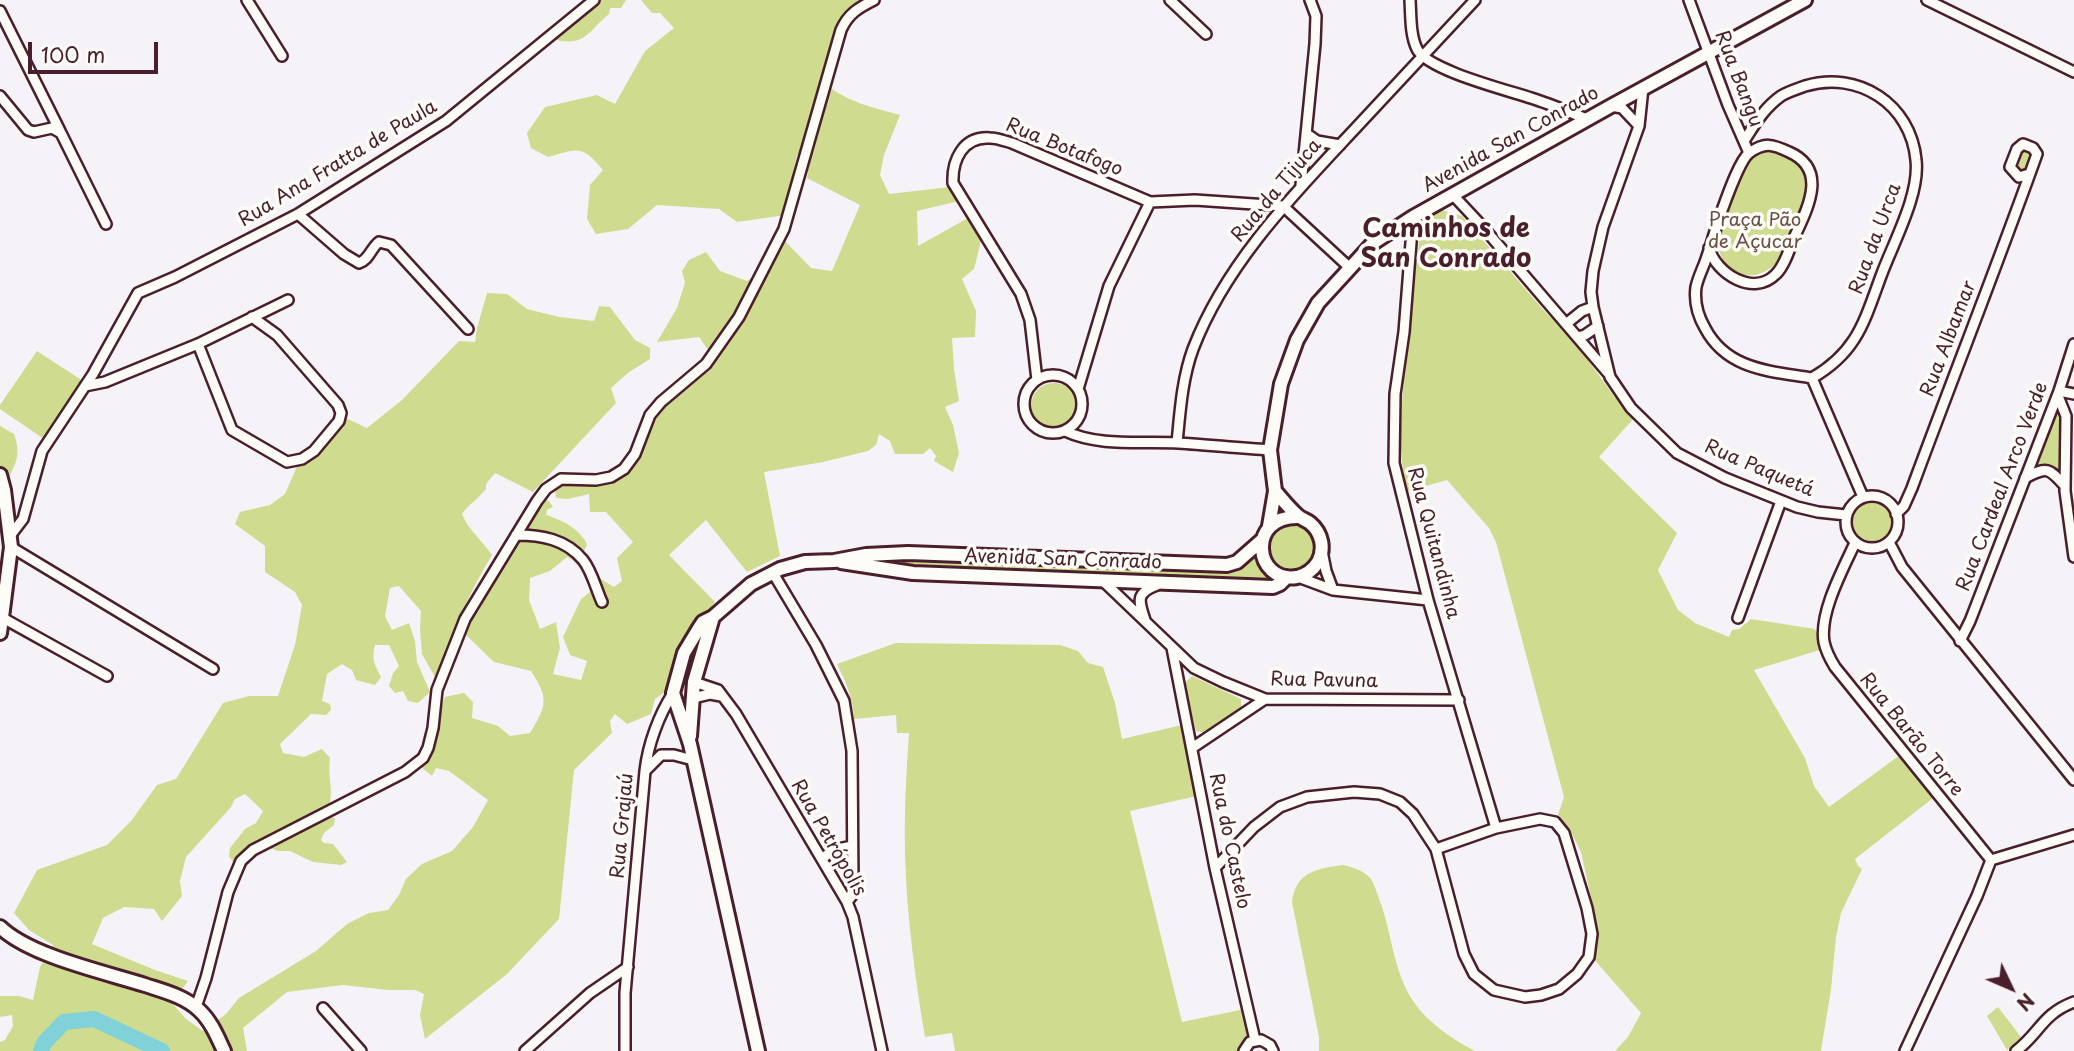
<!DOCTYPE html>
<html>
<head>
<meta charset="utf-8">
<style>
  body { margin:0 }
  #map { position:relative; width:2074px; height:1051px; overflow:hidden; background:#f6f3f8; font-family:"Playpen Sans",sans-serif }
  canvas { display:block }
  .north { position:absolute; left:1976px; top:953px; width:70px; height:70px; -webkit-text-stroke:5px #fdfcf7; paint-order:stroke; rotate:134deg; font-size:19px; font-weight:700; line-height:28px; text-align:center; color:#4a1f2b }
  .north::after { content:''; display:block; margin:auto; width:24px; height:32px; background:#4a1f2b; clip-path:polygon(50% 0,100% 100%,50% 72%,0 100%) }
  .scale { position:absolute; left:28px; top:42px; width:130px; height:32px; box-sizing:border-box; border:4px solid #4a1f2b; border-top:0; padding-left:9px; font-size:21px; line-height:24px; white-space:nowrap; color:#4a1f2b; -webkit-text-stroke:5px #fdfcf7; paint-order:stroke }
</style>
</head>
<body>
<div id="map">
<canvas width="2074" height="1051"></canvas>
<div class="north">N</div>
<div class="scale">100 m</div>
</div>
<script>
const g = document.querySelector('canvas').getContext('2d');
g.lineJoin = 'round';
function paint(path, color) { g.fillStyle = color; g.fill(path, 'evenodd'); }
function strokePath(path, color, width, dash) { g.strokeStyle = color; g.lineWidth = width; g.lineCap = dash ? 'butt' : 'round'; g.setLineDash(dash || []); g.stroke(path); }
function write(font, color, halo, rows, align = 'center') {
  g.font = font + ' "Playpen Sans",sans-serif'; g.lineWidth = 7; g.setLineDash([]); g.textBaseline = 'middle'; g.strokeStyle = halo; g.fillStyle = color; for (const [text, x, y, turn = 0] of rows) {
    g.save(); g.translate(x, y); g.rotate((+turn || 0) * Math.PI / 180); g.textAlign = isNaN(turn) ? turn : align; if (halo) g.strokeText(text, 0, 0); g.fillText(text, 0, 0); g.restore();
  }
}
paint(new Path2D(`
  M598 0H626L621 8H610L609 14C588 31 585 48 553 39Z
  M641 0H866L843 16 823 81C842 101 875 108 900 115L884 155 880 175 889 194 950 187 959 201 917 211 918 246 970 217 982 237 974 269 962 279 976 311 975 337 952 338 954 369 959 401 945 407 953 425 959 453 953 472 934 461 936 456 930 448 923 454H895L890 441 879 434 876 445 868 451 823 462 764 472 780 556 747 572 706 520 669 555 715 602 693 633 675 685 655 699 651 714 627 724 615 714 610 721 612 733 574 770 559 919 507 974 425 1039 420 1015 424 994 415 990H388L343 985 287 992 243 1028 247 1051H0V1042L5 1040 13 1026 12 1015 0 1017V996H19L33 1000 40 967 53 945 29 930 14 913 37 870 107 845 131 821 157 785 176 779 223 703 249 696H278L295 645 302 605 295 592 265 572V546L235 524 240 512 270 505 285 494 298 464 335 423 348 419 367 428 402 400 459 341 475 342 477 328 487 293 507 294 527 309 559 317 594 321 599 306 610 307 635 340 650 348V359L629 372 611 388 616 403 533 492 495 473 486 484V489C478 499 469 504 462 514 469 531 482 540 492 555 468 594 451 636 436 679L422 654 420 630 421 611 399 586 390 588 385 616 392 630 409 623 415 641 417 662 430 692 418 703 408 701 403 691 395 693 389 686 393 673 399 666 389 645H375C371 661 375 664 381 677L375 685 356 680 352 670 342 664 327 674 322 701 330 704 331 710 326 715 311 714 280 744 283 753 304 757 322 749 330 758C327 781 336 793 326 817L335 818 334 825 324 833 321 840 324 843 333 844 347 862 341 865 313 862 290 851H278L257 843 233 862 229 856 230 848 245 829 256 823 263 811 245 794 235 799 231 807 186 857 180 881 182 896 162 921 154 909 124 907 103 918 92 944 155 970 188 981 172 1003 186 1019 203 1031 226 1014 239 998 316 951 347 924 369 913 388 910 399 895 406 879 422 864 452 851 473 827 488 800 449 771 436 768 432 776 421 767C429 756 436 744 438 731 441 718 439 710 445 697L464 693 473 702 472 718 498 726 510 736 530 733C547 705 549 699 531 671L494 662 464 633 472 615 478 612 482 604 480 598 534 511 544 499 549 501 553 507 547 510 546 515C562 520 579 528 587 544L579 564 567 557 550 571 530 578 529 600 540 629 556 622 560 648 553 674 581 680 587 661 570 655 563 637 581 599 589 593 596 576 614 587 622 581 617 558 633 542 606 512H590L589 494 568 499 556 498 555 487 562 483H594L633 464 654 414 711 354 699 337 657 342 677 308 685 283 682 271 689 260 706 252 720 271 747 281 771 266 783 239 811 268 832 271 860 205 807 178 810 156 797 155C792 176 791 195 786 215L737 222 719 209 657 205 628 229 596 234 587 219 590 185 603 170C581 144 578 149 548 157L531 148 527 133 545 107 597 95 615 104 645 51 674 28 660 13H652Z
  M1770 151C1794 154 1804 164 1807 189L1781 258C1757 289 1717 276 1717 236L1748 160 1758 154Z
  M2024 151H2028L2031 156 2025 169 2020 171 2015 167 2021 152Z
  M1435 208 1462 216 1547 314 1566 330 1614 396 1635 417 1599 457 1677 533 1658 570 1678 610 1695 623 1729 637 1732 630 1739 629 1751 619 1815 629 1823 649 1754 670 1805 758 1814 786 1829 807 1900 755 1933 798 1855 859 1858 866 1862 869 1841 913 1836 937 1831 989 1821 1051H1615L1628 1037 1641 1013 1592 957 1598 945 1597 924 1581 852 1572 834 1557 818 1564 797 1496 542 1489 528 1447 480 1408 491C1397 455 1401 415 1404 378 1408 327 1414 277 1421 227L1426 214Z
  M37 351 83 381 44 439 0 409V405Z
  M1031 406a23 23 0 1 1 46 0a23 23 0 1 1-46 0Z
  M2056 406 2060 407V476C2050 467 2044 465 2032 471Z
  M0 426 14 434C21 454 17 461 8 479L0 483Z
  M1852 521a20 20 0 1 1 40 0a20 20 0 1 1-40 0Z
  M1267 548a24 24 0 1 1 48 0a24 24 0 1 1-48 0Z
  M1258 545 1276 577 1231 580 914 568 868 564 866 557 1215 570Z
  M896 643 1060 645 1078 651 1088 663 1103 667 1115 703 1122 739 1182 725 1197 796 1130 811 1182 1022 1245 1009 1250 1040 1240 1051H955L952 1033 925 1037C915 978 907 917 905 856 904 815 906 774 909 733H897L896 715 854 719C853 698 846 682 837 664Z
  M1192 676 1241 699V708L1206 733 1196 731 1184 684Z
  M831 861a10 10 0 1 1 20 0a10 10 0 1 1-20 0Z
  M1343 865C1352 867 1365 871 1371 879 1375 886 1378 896 1381 904 1392 936 1394 972 1413 1001 1428 1023 1452 1039 1475 1051H1319V1037L1292 902C1296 871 1317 869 1343 865Z
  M1998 1007 2021 1037 2007 1050 1987 1016Z`), '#cfdb8e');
strokePath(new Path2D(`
  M41 1051 44 1043 64 1022 94 1019 162 1051`), '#80d1d8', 16);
const street = new Path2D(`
  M247 0 282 56
  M1170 0 1206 34
  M1410 0C1411 15 1410 35 1417 49 1427 70 1507 90 1531 98 1550 104 1569 112 1587 119
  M1689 0 1728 105 1749 153C1738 162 1724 206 1718 221 1714 235 1710 248 1705 262 1702 270 1698 278 1696 287 1694 302 1698 316 1705 328 1727 370 1770 371 1812 378
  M1927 0 2074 72
  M0 11 60 131
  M1643 88 1639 126 1603 227 1593 271 1591 292 1593 307 1610 377 1631 408 1677 453 1725 478 1797 507 1818 512 1846 515
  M0 96 28 130 34 132 52 128 61 133 106 224
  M1611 106 1622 108 1639 126
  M1307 134 1317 141 1340 145
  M1744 141C1755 124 1764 108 1781 96 1787 92 1797 89 1805 86 1858 70 1911 104 1916 160 1920 195 1893 243 1881 276 1864 322 1857 352 1812 378
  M1301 185 1315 44 1316 16 1310 0
  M1453 195 1482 226 1608 373
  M298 214 344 254 359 263C369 260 371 248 379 242L391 245 468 329
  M1413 217 1404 332 1395 394 1394 463 1428 600 1496 828
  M1709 248C1716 274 1754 297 1776 274 1784 266 1789 251 1793 240 1806 211 1830 170 1789 152 1772 144 1765 142 1749 153
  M1566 324 1582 311 1593 307
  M1577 337 1585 335 1598 326
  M198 344 288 300
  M1024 404a29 29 0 1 1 58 0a29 29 0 1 1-58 0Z
  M1812 378 1863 497
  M1037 380 1030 320 1021 294 953 183C952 160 963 136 990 138 997 138 1005 141 1012 143L1150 202 1195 200 1283 206 1349 267
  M85 386 105 382 198 344 232 430 287 462 302 459 314 451 339 421 341 413 338 405 277 335 252 317
  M1078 389 1109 286 1150 202
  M2059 391 2074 394
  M2058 396 2066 416 2065 491 2074 557
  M1065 431C1099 447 1141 441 1178 443 1208 445 1239 448 1270 450
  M1177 443C1180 412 1182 379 1193 349 1225 265 1291 197 1352 132 1393 88 1434 44 1475 0
  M2025 478C2047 466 2049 468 2065 486
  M1846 522a26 26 0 1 1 52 0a26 26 0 1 1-52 0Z
  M1896 514 1904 506 1912 488C1953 377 1997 266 2037 154L2033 148 2023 144 2017 149 2010 167 2019 177 2029 174
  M516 535C541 535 566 539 583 560 592 571 596 589 602 602
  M10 536 23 519 42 451 93 374 138 293 175 277 298 214 446 121 594 0
  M1889 542 1902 567 2074 780
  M1855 543C1843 569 1819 613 1824 642 1826 651 1830 659 1835 667L1991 860 2074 835
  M11 547 213 669
  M1322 551 1326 571 1333 590
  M773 573 816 645 844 701 852 751 853 886 851 897 847 902
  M1298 577 1333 590 1428 600
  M1103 581 1194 668 1223 682 1265 699 1459 700
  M1 617 107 676
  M1738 618 1781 501
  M1145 620C1138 600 1136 593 1157 585
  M1960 641 1970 621 2059 391 2074 344
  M1172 648 1215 868 1255 1040
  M694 682 718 690 736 714 847 902 853 917 882 1051
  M693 698 710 694 721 696
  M1192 748 1265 699
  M645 771 661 755H674L693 760
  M823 858 833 850 852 846
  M1215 868 1254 827 1280 807 1307 797 1354 792 1380 794 1400 802 1413 814 1436 849 1464 954 1474 974 1494 990 1525 997 1541 995 1559 989 1577 974 1589 957 1592 934 1587 908 1564 833 1555 822 1540 819 1496 828 1436 849
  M196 1007 206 978 228 892 241 861 253 850 405 772 423 758 428 748 433 728 437 690 465 619 537 501 546 489 561 479 596 480 611 477 624 469 635 454 650 415 661 402 706 364 739 317 784 229 841 30C848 14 858 8 874 0
  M323 1008 361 1051
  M525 1051 590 993 628 967
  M625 1051V993L645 771C648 744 659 715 673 693
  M1244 1051 1250 1042 1261 1040 1270 1045 1273 1051
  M1905 1051 1977 896 1991 860
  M2016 1051C2040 1033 2042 1014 2074 1002`);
const secondary = new Path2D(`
  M0 475 4 490 11 547 0 633
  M1275 491C1282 499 1289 508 1297 515 1301 519 1306 520 1310 523 1322 533 1325 549 1318 562 1313 570 1306 575 1297 577 1254 584 1246 515 1299 517
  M1269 526 1275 491 1270 450 1281 384 1297 340 1318 303 1373 243 1413 217 1611 106 1805 0
  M841 562 913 573 1273 587 1280 584 1287 577
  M673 693 684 653 699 628 703 622 713 617 751 584 780 569 805 562 834 561 866 555 908 553 1227 565 1237 562 1262 540
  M673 693 690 744 758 1051
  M690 736 694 682 713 617
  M0 927C30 956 104 972 145 985 163 991 184 996 199 1010 211 1021 217 1036 224 1051`);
strokePath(street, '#4a1f2b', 14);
strokePath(secondary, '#4a1f2b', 18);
strokePath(street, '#fdfcf7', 9);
strokePath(secondary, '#fdfcf7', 12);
write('19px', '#4a1f2b', '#fdfcf7', [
  ["Rua Bangu",1738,79,69],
  ["Avenida San Conrado",1511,140,-29],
  ["Rua Botafogo",1064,148,22],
  ["Rua Ana Fratta de Paula",338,164,-31],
  ["Rua da Tijuca",1277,191,-50],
  ["Rua da Urca",1876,239,-70],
  ["Rua Albamar",1949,339,-69],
  ["Rua Paquetá",1759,469,23],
  ["Rua Cardeal Arco Verde",2003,487,-69],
  ["Rua Quitandinha",1433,543,75],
  ["Avenida San Conrado",1063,560,2],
  ["Rua Pavuna",1324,681,1],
  ["Rua Barão Torre",1911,735,51],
  ["Rua Grajaú",623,826,-85],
  ["Rua Petrópolis",828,838,60],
  ["Rua do Castelo",1229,841,78]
]);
write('19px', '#6b4e44', '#fdfcf7', [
  ["Praça Pão",1755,221],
  ["de Açucar",1755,243]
]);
write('bold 26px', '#4a1f2b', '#fdfcf7', [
  ["Caminhos de",1446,230],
  ["San Conrado",1446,260]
]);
</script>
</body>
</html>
